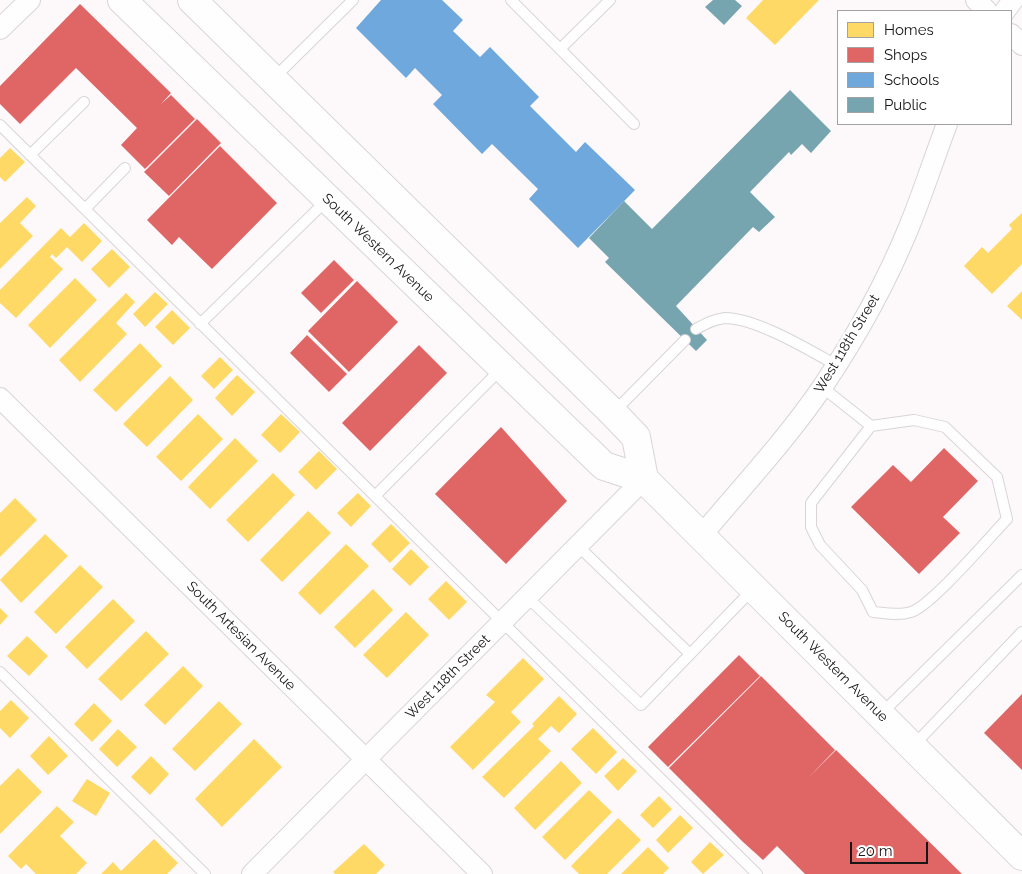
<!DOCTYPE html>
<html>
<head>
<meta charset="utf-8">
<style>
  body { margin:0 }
  #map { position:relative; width:1022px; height:874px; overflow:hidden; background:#fdf9fb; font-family:Raleway,sans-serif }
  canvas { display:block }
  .legend { position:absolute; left:837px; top:10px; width:175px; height:115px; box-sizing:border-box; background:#fff; border:1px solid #a3a2a2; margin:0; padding:6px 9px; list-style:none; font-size:15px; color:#181617 }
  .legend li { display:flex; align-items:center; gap:10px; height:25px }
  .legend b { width:25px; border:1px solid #a3a2a2 }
  .scale { position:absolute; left:850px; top:842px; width:78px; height:22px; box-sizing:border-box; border:2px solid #181617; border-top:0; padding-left:6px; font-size:15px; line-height:18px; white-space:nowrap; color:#181617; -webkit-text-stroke:4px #fff; paint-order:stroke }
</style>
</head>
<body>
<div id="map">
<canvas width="1022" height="874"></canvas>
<ul class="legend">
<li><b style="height:14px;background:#ffd966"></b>Homes</li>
<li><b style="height:14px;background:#e06666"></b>Shops</li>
<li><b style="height:14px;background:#6fa8dc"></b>Schools</li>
<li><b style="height:14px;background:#76a5af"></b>Public</li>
</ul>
<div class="scale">20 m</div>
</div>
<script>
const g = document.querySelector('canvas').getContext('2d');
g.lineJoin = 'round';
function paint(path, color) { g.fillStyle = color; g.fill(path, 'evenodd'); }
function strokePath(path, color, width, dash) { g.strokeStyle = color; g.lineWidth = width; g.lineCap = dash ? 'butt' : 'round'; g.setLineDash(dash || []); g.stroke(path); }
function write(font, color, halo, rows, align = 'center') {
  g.font = font + ' Raleway,sans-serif'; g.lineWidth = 5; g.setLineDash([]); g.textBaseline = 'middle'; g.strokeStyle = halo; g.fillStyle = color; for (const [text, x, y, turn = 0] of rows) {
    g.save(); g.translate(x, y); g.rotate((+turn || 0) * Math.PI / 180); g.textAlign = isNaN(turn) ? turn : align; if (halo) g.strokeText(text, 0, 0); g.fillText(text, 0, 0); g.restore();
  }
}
paint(new Path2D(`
  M763 0H819L775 45 746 18Z
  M10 148 25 162 5 182 0 177V158Z
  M27 197 36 206 20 223 33 236 0 269V223Z
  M1022 213V264L992 294 964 266 982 247 988 253 1012 229 1009 225Z
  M84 223 102 241 82 262 67 247 56 258 52 254 50 257 63 269 16 318 0 303V290L61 228 70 237Z
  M112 249 130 267 109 288 91 269Z
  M75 278 97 300 50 348 28 325Z
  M1022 291V320L1007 306Z
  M155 292 168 304 145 327 133 314Z
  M126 293 135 302 116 323 127 334 80 382 59 360Z
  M172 310 190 328 173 345 155 327Z
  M140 343 162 366 116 412 93 390Z
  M220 357 233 370 214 389 201 376Z
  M237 375 255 392 232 416 215 398Z
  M170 376 193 400 147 447 123 424Z
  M198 414 223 439 181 481 156 457Z
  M281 414 300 432 280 453 261 435Z
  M235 438 258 461 210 509 188 487Z
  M319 451 337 469 316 490 298 472Z
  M273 473 295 495 248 542 226 520Z
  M358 493 371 506 351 527 337 513Z
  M15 498 37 520 0 557V513Z
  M308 511 331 533 282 582 260 560Z
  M391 524 410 543 390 563 371 544Z
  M45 534 68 556 21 603 0 580Z
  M346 544 369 566 320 615 298 593Z
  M411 549 429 567 410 586 392 569Z
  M80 565 103 587 56 634 34 612Z
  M446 581 467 602 449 620 428 599Z
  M373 589 393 610 355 648 334 627Z
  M113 599 135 621 87 669 65 647Z
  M0 608 8 616 0 625Z
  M406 612 429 635 387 678 363 655Z
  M146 631 169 654 121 701 98 679Z
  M27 636 48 656 29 676 7 656Z
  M523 658 544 679 511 712 521 722 473 770 450 747 495 702 486 695Z
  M183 666 203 686 165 725 144 705Z
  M559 696 577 714 559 733 551 726 538 739 551 751 504 798 482 777 534 726 532 724Z
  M11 700 29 718 10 738 0 728V711Z
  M219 701 242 724 195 771 172 749Z
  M94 703 112 721 92 742 74 724Z
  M593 728 617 752 596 774 571 749Z
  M118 729 137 747 117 767 99 749Z
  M49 736 68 756 48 775 30 756Z
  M254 739 282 767 222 827 195 799Z
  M151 756 169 774 150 795 131 777Z
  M623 758 637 771 618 791 604 776Z
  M561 761 582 783 535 830 514 808Z
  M18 768 42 792 0 834V786Z
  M87 779 110 793 96 816 72 801Z
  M589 790 612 812 565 860 542 837Z
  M659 796 672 809 653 828 640 815Z
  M57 806 74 822 60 836 87 863 76 874H36L26 864 21 869 8 856Z
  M680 815 693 828 668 853 656 840Z
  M618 818 641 840 607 874H579L571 866Z
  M154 839 178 863 167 874H101L113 862 121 871Z
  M710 842 724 855 703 874 691 862Z
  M364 844 385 865 376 874H335L333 872Z
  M648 847 669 868 663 874H621Z`), '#ffd966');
paint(new Path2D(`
  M80 4 171 93 161 104 171 95 195 119 145 169 121 145 137 128 76 68 20 124 0 104V86Z
  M197 119 221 143 169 196 144 172Z
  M220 146 277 203 212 269 179 237 172 245 147 220Z
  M334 260 354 280 321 313 301 293Z
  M357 281 398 322 349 372 308 331Z
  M307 335 347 374 329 392 290 353Z
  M419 345 447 373 370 451 342 423Z
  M501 427 567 501 506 564 435 494Z
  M944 448 978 481 943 517 960 533 919 574 851 507 893 465 911 482Z
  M739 655 760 676 668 767 648 747Z
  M761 676 835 750 808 778 836 750 962 874H805L777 846 763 860 743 842 669 768Z
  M1022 694V770L984 733Z`), '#e06666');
paint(new Path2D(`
  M381 0H442L463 20 453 31 480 57 490 47 539 97 530 106 576 152 585 142 635 190 578 248 529 199 538 189 492 144 482 154 433 104 442 95 415 68 406 78 356 28Z`), '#6fa8dc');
paint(new Path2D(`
  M713 0H735L742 6 724 25 705 7Z
  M790 90 831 131 811 153 802 144 791 155 789 152 750 192 775 217 759 232 753 227 676 306 707 340 696 351 605 262 609 258 589 238 624 201 652 229Z`), '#76a5af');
const lane = new Path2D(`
  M511 0 560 49 610 0
  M560 49 634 124
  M273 79 353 0
  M0 125 757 874
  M30 155 84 102
  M85 209 125 168
  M200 324 327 200
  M696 329C705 324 714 319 725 318 756 318 809 350 836 365
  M822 387 871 426 914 420 945 427 997 477 1007 519C989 538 931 606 911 612 898 616 885 613 873 612L862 590 820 545 811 527V503L871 426
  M613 413 685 340
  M375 496 502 368
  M578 546 690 654
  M527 597 641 705 753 589
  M0 672 205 874
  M882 713 1022 575
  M914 745 1022 632`);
const street = new Path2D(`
  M976 0 987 11
  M1005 11 1013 0
  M0 29 30 0
  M1011 34 1022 45
  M0 398 482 874
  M701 536C742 487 787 439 823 386 856 337 886 283 909 227 923 193 934 158 947 124
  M252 874 644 479`);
const secondary = new Path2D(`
  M122 0 604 466 644 479 1022 856
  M192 0 613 413 636 437 644 479`);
strokePath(lane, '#d8d5d7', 12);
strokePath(street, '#d8d5d7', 22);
strokePath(secondary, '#d8d5d7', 30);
strokePath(lane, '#fffefe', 10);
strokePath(street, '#fffefe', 20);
strokePath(secondary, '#fffefe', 28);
write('14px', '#181617', '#fff', [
  ["South Western Avenue",378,248,44],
  ["West 118th Street",847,344,-59],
  ["South Artesian Avenue",241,636,45],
  ["South Western Avenue",833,667,45],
  ["West 118th Street",448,677,-45]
]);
</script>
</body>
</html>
